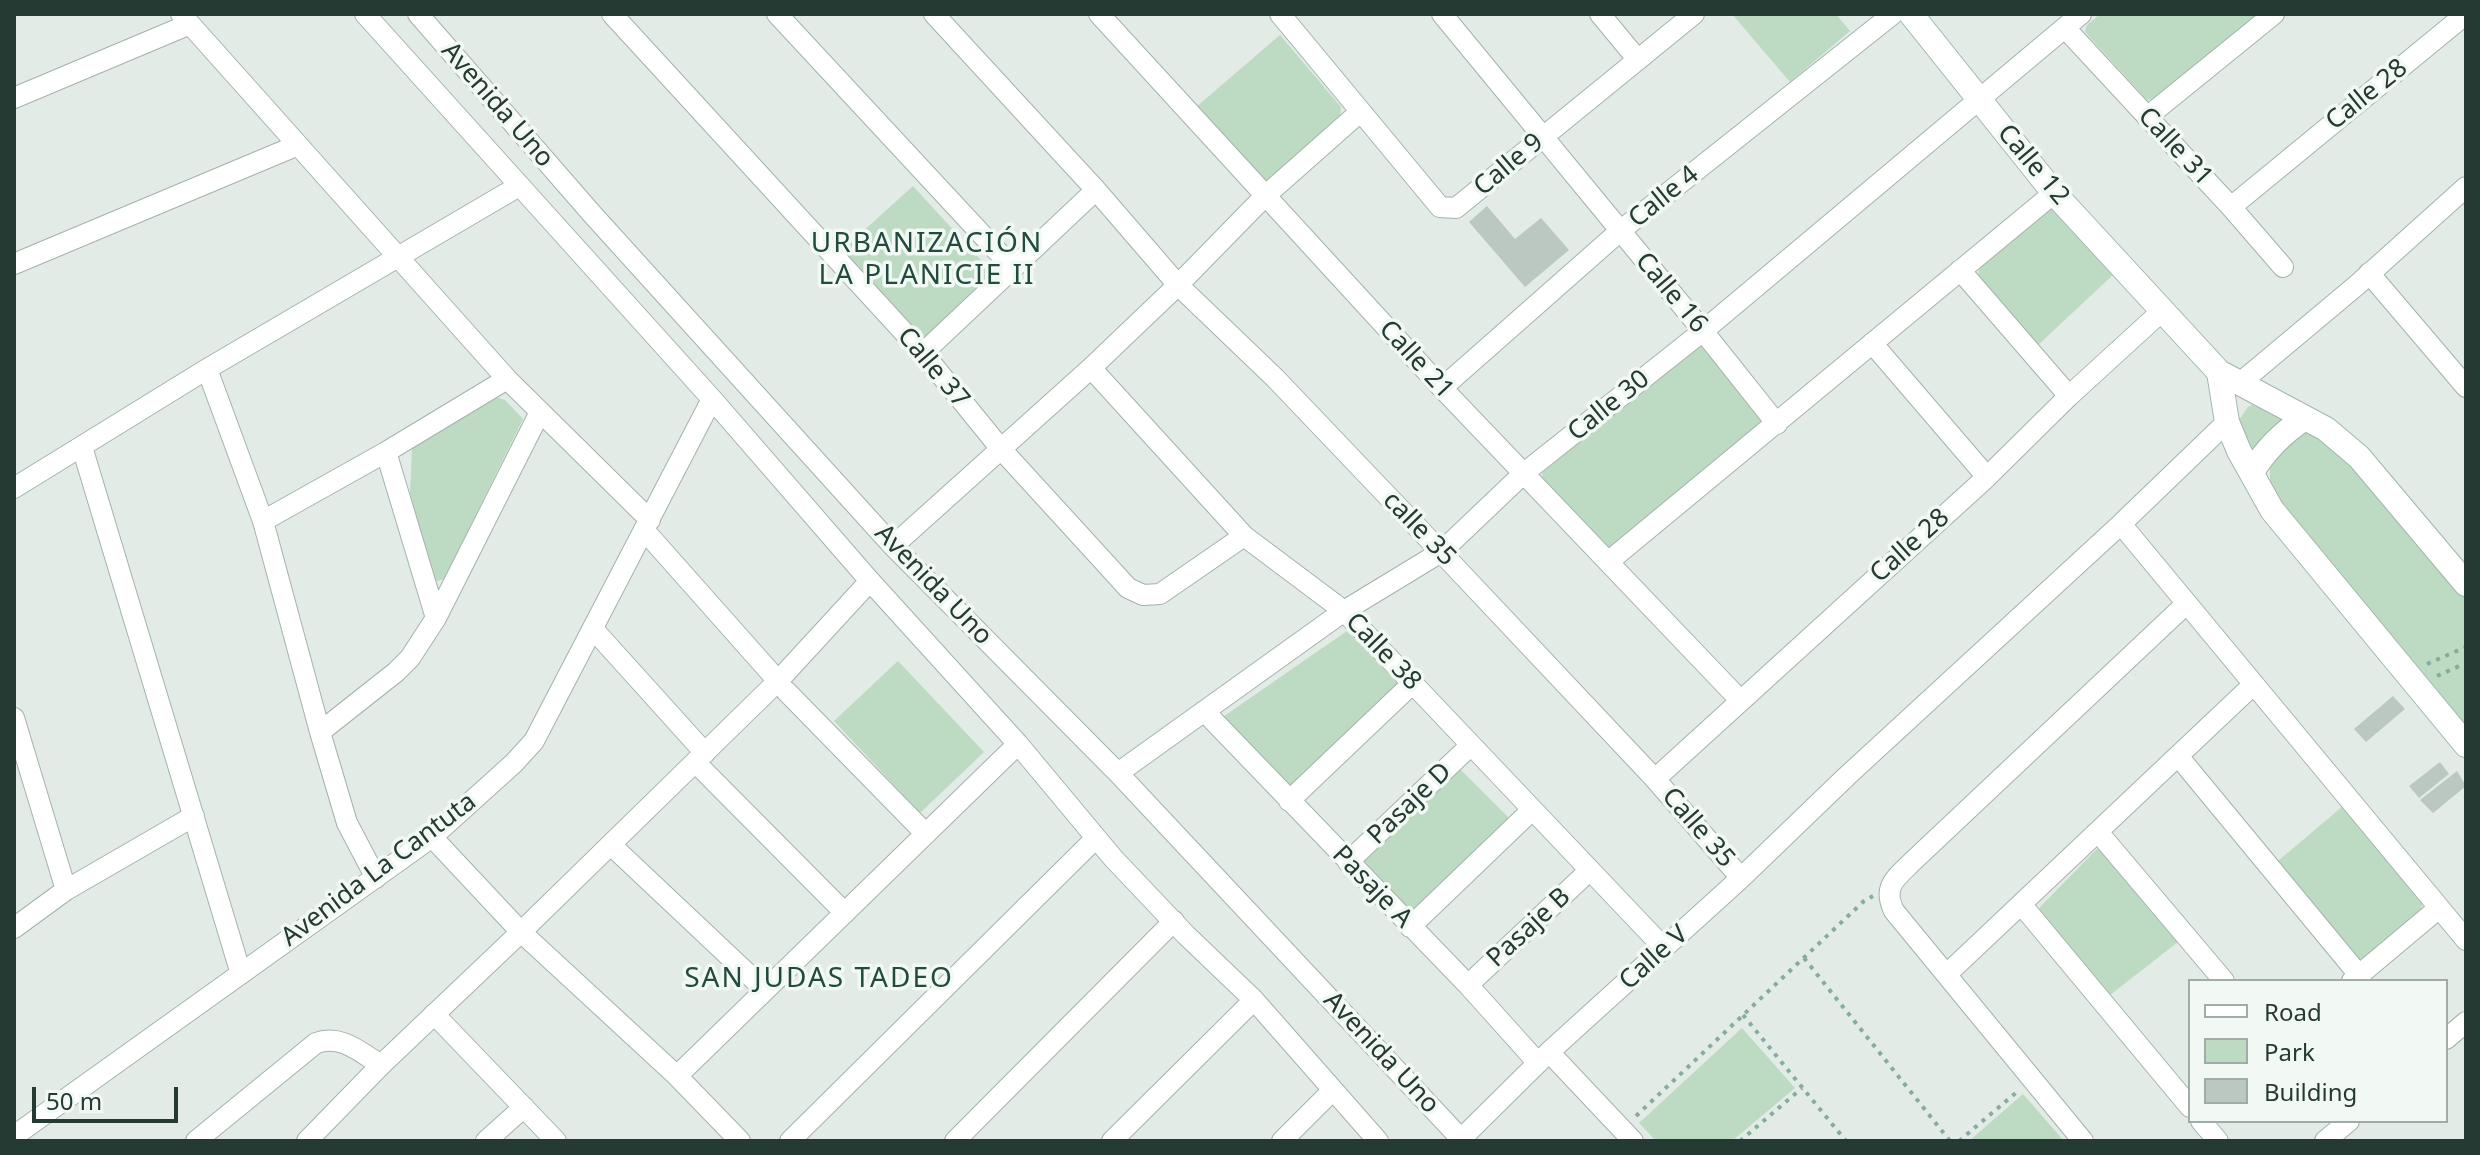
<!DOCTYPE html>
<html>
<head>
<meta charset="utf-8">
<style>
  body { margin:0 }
  #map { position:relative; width:2480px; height:1155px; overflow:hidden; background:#e2ebe6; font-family:"Noto Sans",sans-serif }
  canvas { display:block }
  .frame { position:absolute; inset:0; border:16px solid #243a32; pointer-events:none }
  .legend { position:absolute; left:2188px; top:979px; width:260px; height:144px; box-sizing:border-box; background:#f2f8f4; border:2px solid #a0aca6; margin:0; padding:10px 14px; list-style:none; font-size:24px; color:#243a32 }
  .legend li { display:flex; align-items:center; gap:16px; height:40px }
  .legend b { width:40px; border:2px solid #a0aca6 }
  .scale { position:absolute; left:32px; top:1087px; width:146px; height:36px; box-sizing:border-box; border:4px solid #243a32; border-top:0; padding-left:10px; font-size:24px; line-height:28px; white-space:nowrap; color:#243a32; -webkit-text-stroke:6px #f2f8f4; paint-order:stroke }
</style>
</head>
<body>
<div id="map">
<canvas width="2480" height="1155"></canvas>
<div class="frame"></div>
<ul class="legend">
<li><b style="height:10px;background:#fff"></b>Road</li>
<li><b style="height:22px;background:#bddac2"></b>Park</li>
<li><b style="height:22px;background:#bbc8c2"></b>Building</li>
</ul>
<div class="scale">50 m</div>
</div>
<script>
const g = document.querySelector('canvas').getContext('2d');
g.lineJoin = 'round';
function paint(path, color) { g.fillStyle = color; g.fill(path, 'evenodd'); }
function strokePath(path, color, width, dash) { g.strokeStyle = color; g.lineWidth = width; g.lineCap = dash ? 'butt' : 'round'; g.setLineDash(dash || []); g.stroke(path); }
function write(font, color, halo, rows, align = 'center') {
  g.font = font + ' "Noto Sans",sans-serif'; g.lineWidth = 7; g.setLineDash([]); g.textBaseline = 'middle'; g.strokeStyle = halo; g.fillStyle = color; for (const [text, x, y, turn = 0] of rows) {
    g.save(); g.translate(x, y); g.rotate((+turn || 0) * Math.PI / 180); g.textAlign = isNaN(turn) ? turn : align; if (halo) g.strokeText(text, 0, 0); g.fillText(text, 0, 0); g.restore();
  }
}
paint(new Path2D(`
  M1732 14H1836L1850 31 1790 82Z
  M2100 14H2258L2158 98 2147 100 2085 32 2087 25Z
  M1280 35 1341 107 1340 118 1269 181 1263 180 1195 108Z
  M913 186 992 272V284L921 343 839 253Z
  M2051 207 2116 272 2037 346 1978 275 1980 266Z
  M1697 344 1705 346 1762 416 1759 429 1613 548 1603 547 1543 481 1542 473Z
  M493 396 505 400 523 419 444 579 434 582 410 493 412 449Z
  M2261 400 2286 418 2257 446 2250 449 2244 442 2239 420 2248 407Z
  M2306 433 2335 445 2466 593V735L2278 509 2270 480V462L2288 436Z
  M1347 631 1402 688 1289 792 1217 721Z
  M898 661 984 752 920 813 834 721Z
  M1460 769 1511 820 1411 918 1354 865Z
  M2343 806 2423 899 2421 911 2364 959H2356L2278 861Z
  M2097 849 2103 851 2178 942 2110 995 2039 910 2041 906Z
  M1742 1028 1795 1088 1732 1141H1656L1639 1123Z
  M2023 1094 2064 1141H1969Z`), '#bddac2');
paint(new Path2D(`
  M1487 206 1515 239 1541 218 1569 250 1525 287 1469 222Z
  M2393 696 2405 709 2366 742 2354 729Z
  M2440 762 2449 774 2419 798 2409 786Z
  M2457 771 2466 786 2433 813 2420 800Z`), '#bbc8c2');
const street = new Path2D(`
  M181 14 507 379 650 520
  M365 14 712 399 870 581 1018 744 1113 858 1186 935 1254 1000 1378 1141
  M418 14 593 215 893 546 1118 773 1463 1141
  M612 14 923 353 1001 449 1128 588 1143 595 1160 594 1244 536
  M777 14 1013 268
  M934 14 1096 190 1178 285 1275 378 1441 552 1655 779 1741 878
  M1099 14 1442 388 1740 700
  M1280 14 1440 207 1456 208 1694 14
  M1442 14 1703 331 1777 424
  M1600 14 1638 60
  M2065 28 2231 207 2283 267
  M14 98 190 24
  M2147 117 2274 14
  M2231 207 2466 14
  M14 264 298 145
  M1960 270 2069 396
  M2369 273 2466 387
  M1872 343 1987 477
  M923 353 1096 190
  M1091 368 1244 536 1344 611 1664 948
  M207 369 263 521 320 732 347 823 376 878
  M2240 383 2357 285 2466 187
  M1442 388 1620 231 1893 14
  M82 447 241 974
  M386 452 436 618
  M14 488 207 369 519 186
  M263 521 386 452 507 379
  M2121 524 2466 940
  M644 530 778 681
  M893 546 1091 368 1178 285 1265 196 1360 112
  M1608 562 2054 193
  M594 630 705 753
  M786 691 926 834
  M1204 711 1468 985 1538 1063
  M14 718 66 890
  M320 732 396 672 410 658 436 618 540 412
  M2178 756 2359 975
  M695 762 845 913
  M1118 773 1344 611 1441 552 1524 473 1703 331 2081 14
  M1655 779 1987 477 2069 396 2162 311
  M1289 801 1413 683
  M2098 832 2224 981
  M432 837 521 932 677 1076 740 1141
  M611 845 765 990
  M1348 862 1471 745
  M2021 904 2190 1107
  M1410 927 1532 810
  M14 928 66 890 194 816
  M1947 974 2254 684
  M2352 981 2439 908
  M1468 985 1590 870
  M434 1014 556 1141
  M2446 1039 2466 1022
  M1549 1052 1633 1141
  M677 1076 1018 744
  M2201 1121 2218 1141
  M14 1136 432 837 514 763 534 741 712 399
  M1461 1139 1549 1052 1741 878 1847 776 2121 524 2227 422
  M196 1141 316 1043C341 1034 360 1052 381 1065
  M307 1141 381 1065 521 932 778 681 870 581
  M486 1141 524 1107
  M790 1141 1096 838
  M955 1141 1174 921
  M1112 1141 1254 1000
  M1282 1141 1333 1090
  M2083 1141 1894 911C1882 886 1896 878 1913 861L2186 604
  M2325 1141 2349 1121`);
const secondary = new Path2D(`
  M1911 14 2054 193 2219 372 2326 429 2359 457 2466 584
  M2219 372 2227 422 2239 451 2272 510 2466 745
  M2252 472C2266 449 2282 433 2305 418`);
strokePath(street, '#a5b2ac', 22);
strokePath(secondary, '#a2b6ad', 26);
strokePath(new Path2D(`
  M2427 664 2466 647
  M2437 676 2466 663
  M1804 958 1950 1141
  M1743 1015 1846 1141
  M1636 1116 1864 901 1873 896
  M1740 1141 1802 1088
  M1959 1141 2018 1091`), '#85ac9c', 4, [4, 6]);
strokePath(street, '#fff', 20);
strokePath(secondary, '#fff', 24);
write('26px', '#243a32', '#f2f8f4', [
  ["Calle 28",2367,95,-39],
  ["Avenida Uno",497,105,49],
  ["Calle 31",2175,147,47],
  ["Calle 9",1509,165,-40],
  ["Calle 12",2033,165,50],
  ["Calle 4",1664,197,-39],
  ["Calle 16",1671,293,50],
  ["Calle 21",1416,360,47],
  ["Calle 37",933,368,50],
  ["Calle 30",1609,406,-39],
  ["calle 35",1419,529,46],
  ["Calle 28",1910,546,-42],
  ["Avenida Uno",933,585,46],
  ["Calle 38",1383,652,46],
  ["Pasaje D",1410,804,-44],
  ["Calle 35",1698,828,49],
  ["Avenida La Cantuta",379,870,-37],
  ["Pasaje A",1372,887,46],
  ["Pasaje B",1529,928,-43],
  ["Calle V",1654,958,-42],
  ["Avenida Uno",1381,1053,47]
]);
g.letterSpacing = '2px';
write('28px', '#214b3d', '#f2f8f4', [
  ["URBANIZACIÓN",927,244],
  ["LA PLANICIE II",927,276],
  ["SAN JUDAS TADEO",819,979]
]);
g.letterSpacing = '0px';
</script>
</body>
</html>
